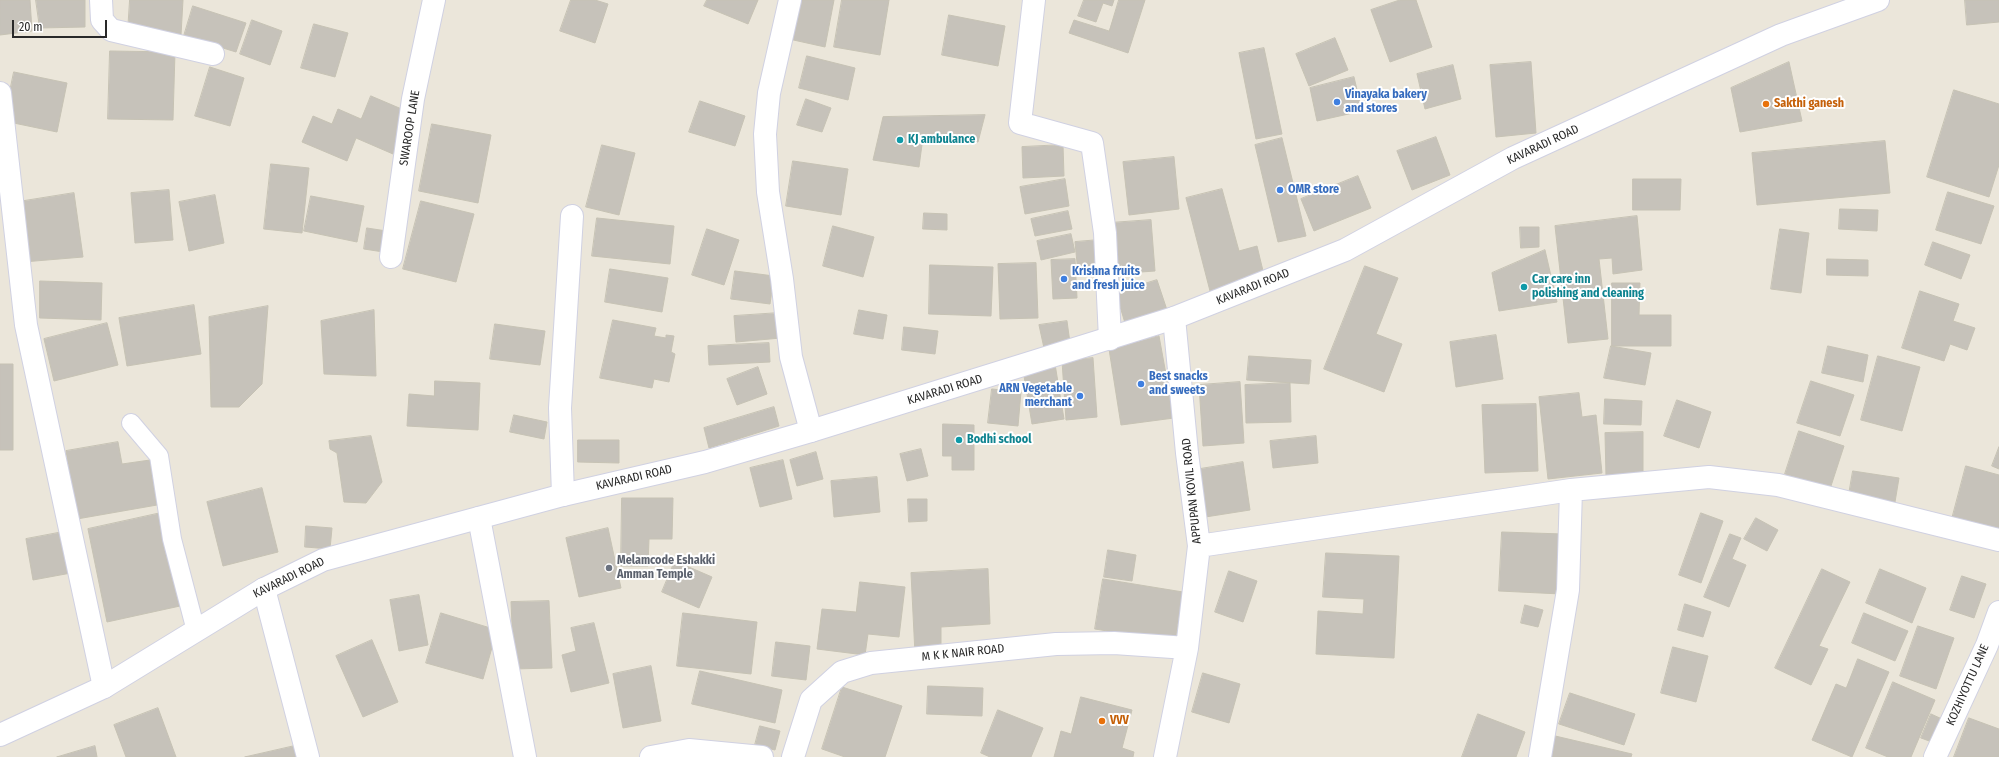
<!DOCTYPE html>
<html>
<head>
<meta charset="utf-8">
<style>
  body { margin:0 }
  #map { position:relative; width:1999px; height:757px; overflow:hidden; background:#ebe6da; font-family:"Fira Sans Condensed",sans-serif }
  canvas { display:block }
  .scale { position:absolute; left:12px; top:20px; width:95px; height:18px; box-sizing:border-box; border:2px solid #292929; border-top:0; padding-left:5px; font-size:12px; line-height:14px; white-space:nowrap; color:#292929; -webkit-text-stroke:3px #fff; paint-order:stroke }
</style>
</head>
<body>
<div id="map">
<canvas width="1999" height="757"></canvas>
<div class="scale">20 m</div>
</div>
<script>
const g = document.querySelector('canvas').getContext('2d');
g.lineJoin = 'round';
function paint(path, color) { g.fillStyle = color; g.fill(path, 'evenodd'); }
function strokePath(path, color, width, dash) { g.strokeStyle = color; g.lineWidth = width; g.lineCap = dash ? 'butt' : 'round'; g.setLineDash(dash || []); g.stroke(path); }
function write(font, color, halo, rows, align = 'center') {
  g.font = font + ' "Fira Sans Condensed",sans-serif'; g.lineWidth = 4; g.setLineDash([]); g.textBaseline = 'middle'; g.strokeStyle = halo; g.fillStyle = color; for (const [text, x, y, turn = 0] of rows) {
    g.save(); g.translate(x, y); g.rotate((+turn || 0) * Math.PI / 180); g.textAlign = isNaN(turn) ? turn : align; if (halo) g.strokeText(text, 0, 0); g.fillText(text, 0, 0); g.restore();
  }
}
const building = new Path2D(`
  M0 0H30L32 31 0 35Z
  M36 0H85V27L40 28Z
  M130 0H183L181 35 128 31Z
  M571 0H595L608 4 595 43 560 31Z
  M707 0H758L748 24 704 6Z
  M797 0H834L825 47 789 39Z
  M842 0H889L880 55 834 47Z
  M1084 0H1114L1112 6 1103 3 1096 22 1078 16Z
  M1119 0H1145L1128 53 1069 33 1074 20 1109 31Z
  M1400 0H1416L1432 47 1390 62 1371 10Z
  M1965 0H1999V22L1967 25Z
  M193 6 246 23 236 52 184 36Z
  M949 15 1005 26 998 66 942 55Z
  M252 20 282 31 270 65 240 54Z
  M314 24 348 33 335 77 301 68Z
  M1335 38 1348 70 1309 86 1296 54Z
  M1264 48 1282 134 1256 139 1239 53Z
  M110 51 175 52 173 120 108 119Z
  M807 56 855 68 848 100 799 88Z
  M1531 62 1536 133 1496 137 1490 65Z
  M1789 62 1802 121 1740 132 1731 88Z
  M1453 65 1461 99 1425 109 1417 74Z
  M210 67 244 78 230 126 195 116Z
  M14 72 67 83 57 132 4 121Z
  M1354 77 1362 111 1317 121 1310 88Z
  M1954 90 1999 104V165L1989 197 1927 177Z
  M371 96 411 113 393 154 356 138 347 161 302 142 313 116 332 124 338 109 361 119Z
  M806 99 831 108 822 132 797 125Z
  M700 101 745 116 735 146 689 132Z
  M985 115 978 142 923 137 919 167 873 160 883 117Z
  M432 124 491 135 478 203 419 191Z
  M1436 137 1450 175 1412 190 1397 151Z
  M1282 138 1306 236 1278 242 1255 145Z
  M1885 141 1890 193 1757 205 1752 153Z
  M602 145 635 153 619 215 586 207Z
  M1063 145 1064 176 1023 178 1022 147Z
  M1174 157 1179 209 1129 215 1123 162Z
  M793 161 848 169 841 215 786 206Z
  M271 164 309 168 302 233 264 229Z
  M1358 176 1371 208 1314 231 1301 199Z
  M1065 179 1069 206 1025 214 1020 187Z
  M1633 179H1681L1680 210H1633Z
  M1222 189 1239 251 1257 246 1264 275 1210 291 1186 198Z
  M169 190 173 240 135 243 131 193Z
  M1948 192 1994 206 1981 244 1936 230Z
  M74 193 83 257 23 262 18 202Z
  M215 195 224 243 189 251 179 202Z
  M311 196 364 206 357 242 304 231Z
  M421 201 474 214 456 282 403 269Z
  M1840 209 1878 210 1877 231 1839 229Z
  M1068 211 1072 229 1035 236 1031 219Z
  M924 213 947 214V230L923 229Z
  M1637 216 1642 270 1613 274 1612 258 1599 259 1608 339 1568 343 1555 226Z
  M597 218 674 226 670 264 592 256Z
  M1151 220 1155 271 1113 274 1110 223Z
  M833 226 874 237 863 277 823 266Z
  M1520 227H1539V247L1521 248Z
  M367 228 393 232 390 253 364 249Z
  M707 229 739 240 724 285 692 275Z
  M1780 229 1809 233 1801 293 1771 289Z
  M1071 234 1075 252 1041 260 1037 241Z
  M1099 240 1102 271 1078 273 1075 242Z
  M1933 242 1970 255 1961 279 1925 265Z
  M1545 250 1557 302 1499 311 1492 273Z
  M1075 259 1077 298 1053 299 1051 260Z
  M1827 259 1868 260V276L1827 275Z
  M1036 263 1038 318 1000 319 998 264Z
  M930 265 993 267 991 316 929 314Z
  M1365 266 1398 278 1376 334 1402 344 1384 392 1324 369Z
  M610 269 668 278 662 312 605 302Z
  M735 271 774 276 770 304 731 299Z
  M1157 280 1167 310 1125 323 1116 293Z
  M40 281 102 283 101 320 40 318Z
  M1612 283H1640L1639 315H1671V346H1612Z
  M1920 291 1959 304 1953 321 1975 328 1967 350 1950 344 1944 361 1902 348Z
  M194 305 201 354 127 366 119 318Z
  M268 306 262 384 239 407H211L209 317Z
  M374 310 376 376 324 374 321 321Z
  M859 310 887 315 883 339 854 334Z
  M779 313 781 338 736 342 734 316Z
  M613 320 656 328 654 336 666 338V335L674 336 671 352 675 354 669 382 654 379 652 388 600 378Z
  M1067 321 1070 343 1044 348 1039 325Z
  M107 323 118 365 54 381 44 339Z
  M495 324 545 331 540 365 490 359Z
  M904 327 938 331 935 354 902 350Z
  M1496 335 1503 379 1456 387 1450 342Z
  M1159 336 1174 418 1121 425 1109 349Z
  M769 343 770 362 709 365 708 346Z
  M1611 346 1651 353 1645 385 1604 378Z
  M1828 346 1868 355 1863 382 1822 373Z
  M1249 356 1311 360 1309 384 1247 380Z
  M1878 356 1920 367 1902 431 1861 420Z
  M1093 358 1097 417 1066 420 1062 361Z
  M0 364H13V450H0Z
  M1055 364 1064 419 1032 424 1023 370Z
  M758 367 767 394 737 405 727 379Z
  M435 381 480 383 478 430 407 426 409 394 434 396Z
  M1811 381 1854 395 1840 436 1797 423Z
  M1240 382 1244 443 1203 446 1199 385Z
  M1290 383 1291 422 1246 423 1245 385Z
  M992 389 1021 392 1018 426 988 423Z
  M1579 393 1582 417 1596 415 1602 473 1548 479 1539 397Z
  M1605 399 1642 401 1641 425 1604 424Z
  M1677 400 1711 412 1699 448 1664 436Z
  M1536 404 1538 471 1485 473 1482 405Z
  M774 407 779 426 709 448 704 428Z
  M514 415 547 422 544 439 510 432Z
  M943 424 974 425V470H952V456H943Z
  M1799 431 1844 446 1830 489 1785 474Z
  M1643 432V477H1606L1605 433Z
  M371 436 382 482 366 503 344 502 337 453 330 449 329 441Z
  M1316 436 1318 463 1273 468 1270 441Z
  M578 440H619V463L578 462Z
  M118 442 122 464 150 460 157 505 77 519 66 451Z
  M1999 447V469L1992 466Z
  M921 449 928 476 907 481 900 454Z
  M816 452 823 479 797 486 790 460Z
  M783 460 792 499 760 507 750 468Z
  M1243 462 1250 510 1199 518 1194 470Z
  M1966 466 1999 475V531L1952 519Z
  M1853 471 1899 478 1894 508 1848 500Z
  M877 477 880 512 834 517 831 481Z
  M262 488 278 552 223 566 207 502Z
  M622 498H673L672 539H649L648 566H621Z
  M908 499H927V521L909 522Z
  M161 513 180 606 107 622 88 529Z
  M1701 513 1723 521 1701 583 1679 575Z
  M1756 518 1778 530 1767 551 1744 539Z
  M306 526 332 528 330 549 305 547Z
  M608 528 621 588 579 597 566 538Z
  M63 532 71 573 33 580 26 539Z
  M1502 532 1563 534 1561 594 1499 591Z
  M1730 534 1741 538 1732 559 1746 565 1729 607 1704 597Z
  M1108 550 1136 555 1132 581 1104 577Z
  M1326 553 1399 556 1394 658 1316 654 1318 611 1363 614 1364 599 1323 597Z
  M675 561 712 577 699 608 662 592Z
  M988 569 990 624 941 627V652L915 654 911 573Z
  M1822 569 1850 582 1819 646 1828 649 1811 685 1775 668Z
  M1880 569 1926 588 1912 623 1866 603Z
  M1229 571 1257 581 1243 622 1215 612Z
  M1962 576 1986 584 1974 618 1950 610Z
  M1103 579 1183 592 1175 642 1095 629Z
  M860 582 905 587 899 637 868 634 865 655 817 649 822 609 856 612Z
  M419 595 428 645 399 651 390 600Z
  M549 601 552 668 514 669 511 602Z
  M1685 604 1711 612 1703 637 1678 630Z
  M1525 605 1543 610 1538 627 1521 623Z
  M441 613 497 630 483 679 426 663Z
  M683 613 757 622 751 674 677 666Z
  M1864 613 1908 631 1895 661 1852 643Z
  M594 623 609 683 571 692 562 655 576 651 571 628Z
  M1918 626 1954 638 1936 689 1900 676Z
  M372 640 398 702 363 717 336 656Z
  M776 642 810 646 806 680 772 676Z
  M1673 647 1708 656 1696 702 1661 693Z
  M1858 659 1889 672 1852 757 1812 740 1836 684 1846 688Z
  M651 666 661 721 623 728 613 674Z
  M700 671 782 690 775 723 692 704Z
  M1203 673 1240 684 1229 723 1192 712Z
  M1893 682 1935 700 1911 757H1888L1866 748Z
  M928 686 983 688 982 716 927 714Z
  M842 687 902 706 885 757H845L822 749Z
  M1570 693 1635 714 1624 745 1559 724Z
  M1081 697 1132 710 1122 748 1134 752 1133 757H1054L1061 731 1071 734Z
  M158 708 176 757H126L114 725Z
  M998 710 1043 728 1031 757H990L981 753Z
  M1478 714 1525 732 1516 757H1462Z
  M1931 714 1942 719 1932 742 1921 738Z
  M1969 718 1999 729V757H1954Z
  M760 726 780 731 775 750 755 745Z
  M1551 735 1632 754 1631 757H1546Z
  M299 745 302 757H245Z
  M95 746 97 757H57Z`);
paint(building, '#c6c2ba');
strokePath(building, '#c6c2b4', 1);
const lane = new Path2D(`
  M131 423 159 456 172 539 196 631`);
const street = new Path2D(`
  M101 0 102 20 111 30 213 54
  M790 0 769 93 765 134 768 192 782 279 791 357 811 431
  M1034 0 1020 123 1092 143 1105 233 1110 339
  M0 93 26 325 104 687
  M391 257 413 99 434 0
  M563 495 560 408 572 216
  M479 518 525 757
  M1199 546 1571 490 1709 477 1778 485 1999 540
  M264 589 308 757
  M651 757 689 750 762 757
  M793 757 811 700 842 672 871 663 1056 644 1114 643 1187 648
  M1165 757 1187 648 1199 546 1187 453 1174 318
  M1540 757 1568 590 1571 490
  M1935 757 1987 645 1999 612`);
const secondary = new Path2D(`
  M0 735 104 687 264 589 323 560 563 495 705 462 811 431 1174 318 1345 250 1513 158 1781 35 1878 0`);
strokePath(lane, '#d0d1e2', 20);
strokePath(street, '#d0d1e2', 24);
strokePath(secondary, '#d0d1e2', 24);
strokePath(lane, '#fff', 18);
strokePath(street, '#fff', 22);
strokePath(secondary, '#fff', 22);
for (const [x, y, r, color] of [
  [1337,102,4,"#3f7fe0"],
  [1766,104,4,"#e8710a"],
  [900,140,4,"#0f9aa8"],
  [1280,190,4,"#3f7fe0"],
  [1064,279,4,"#3f7fe0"],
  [1524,287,4,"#0f9aa8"],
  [1141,384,4,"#3f7fe0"],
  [1080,396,4,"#3f7fe0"],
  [959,440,4,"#0f9aa8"],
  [609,568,4,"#6b7280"],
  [1102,721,4,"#e8710a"]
]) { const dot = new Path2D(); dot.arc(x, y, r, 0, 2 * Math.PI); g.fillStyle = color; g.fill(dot); strokePath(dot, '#fff', 1.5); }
write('bold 12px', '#366cbe', '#fff', [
  ["Vinayaka bakery",1345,95],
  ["and stores",1345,109],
  ["OMR store",1288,190],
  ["Krishna fruits",1072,272],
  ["and fresh juice",1072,286],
  ["Best snacks",1149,377],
  ["and sweets",1149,391],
  ["ARN Vegetable",1072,389,"right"],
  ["merchant",1072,403,"right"]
], 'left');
write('bold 12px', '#c56008', '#fff', [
  ["Sakthi ganesh",1774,104],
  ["VVV",1110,721]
], 'left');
write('12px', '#292929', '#fff', [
  ["SWAROOP LANE",410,128,-81],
  ["KAVARADI ROAD",1543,145,-25],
  ["KAVARADI ROAD",1253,287,-22],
  ["KAVARADI ROAD",945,390,-17],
  ["KAVARADI ROAD",634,478,-13],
  ["APPUPAN KOVIL ROAD",1192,491,-96],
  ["KAVARADI ROAD",289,578,-26],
  ["M K K NAIR ROAD",963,653,-6],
  ["KOZHIYOTTU LANE",1968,685,-66]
]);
write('bold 12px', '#0d838f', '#fff', [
  ["KJ ambulance",908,140],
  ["Car care inn",1532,280],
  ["polishing and cleaning",1532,294],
  ["Bodhi school",967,440]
], 'left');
write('bold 12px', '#5b616d', '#fff', [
  ["Melamcode Eshakki",617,561],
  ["Amman Temple",617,575]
], 'left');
</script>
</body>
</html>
